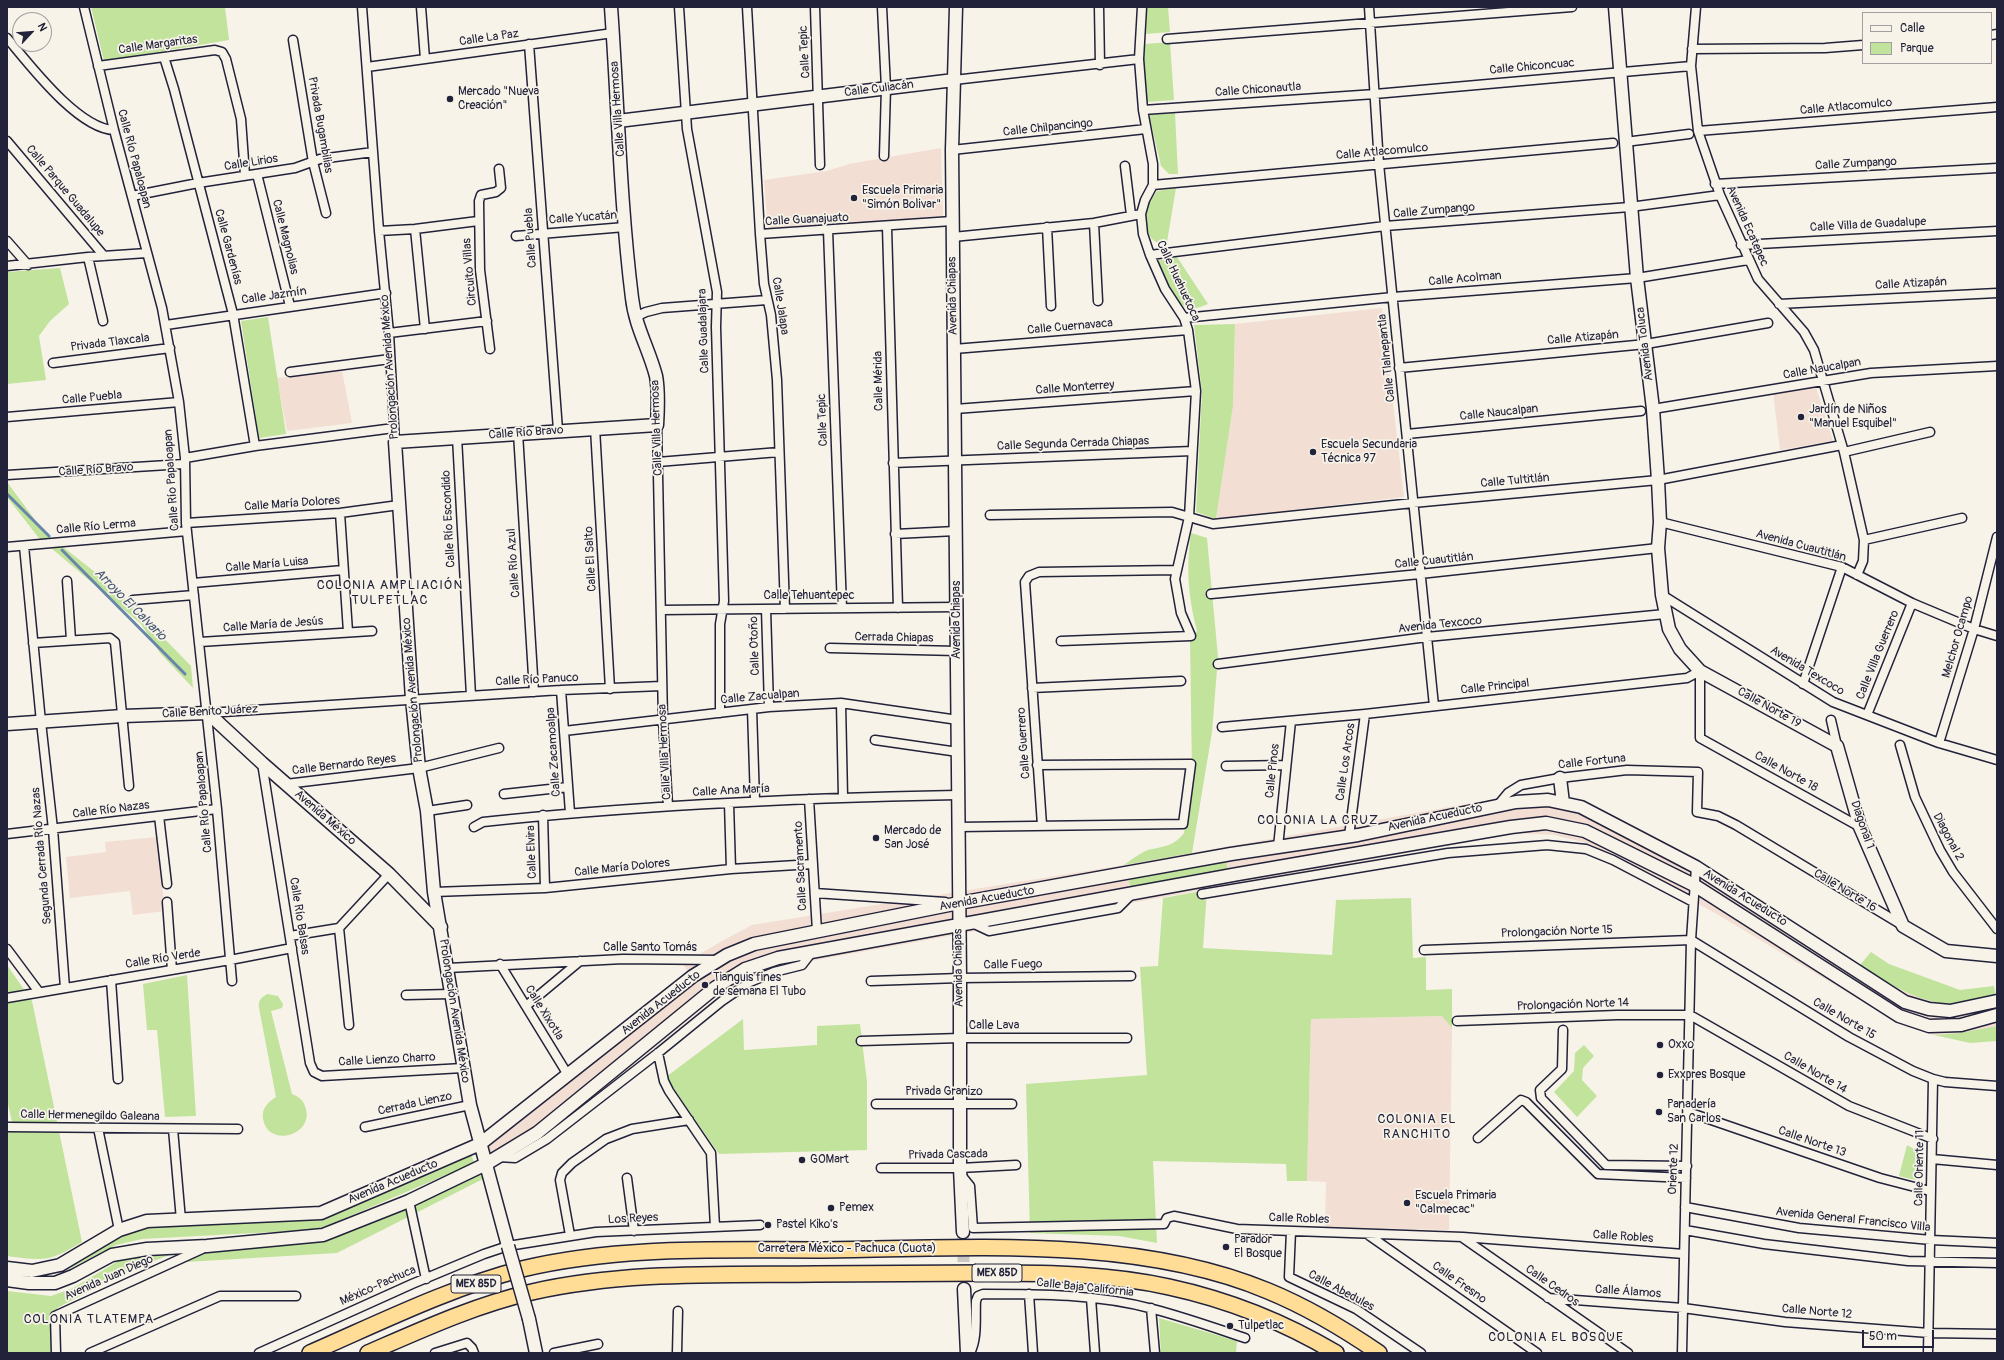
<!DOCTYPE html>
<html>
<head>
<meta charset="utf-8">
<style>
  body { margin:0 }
  #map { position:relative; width:2004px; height:1360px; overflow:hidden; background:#f7f3e8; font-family:Pangolin,sans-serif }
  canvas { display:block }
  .frame { position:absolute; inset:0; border:8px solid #22223b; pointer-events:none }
  .legend { position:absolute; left:1862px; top:12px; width:130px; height:52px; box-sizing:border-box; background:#f7f3e8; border:1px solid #a29fa3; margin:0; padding:5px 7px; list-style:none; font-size:12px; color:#22223b }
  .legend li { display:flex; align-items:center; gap:8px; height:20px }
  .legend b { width:20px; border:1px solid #a29fa3 }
  .north { position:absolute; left:12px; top:12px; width:40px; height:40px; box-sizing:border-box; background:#f7f3e8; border:1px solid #a29fa3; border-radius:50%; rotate:64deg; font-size:11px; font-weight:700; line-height:16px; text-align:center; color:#22223b }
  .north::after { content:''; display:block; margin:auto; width:14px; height:18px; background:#22223b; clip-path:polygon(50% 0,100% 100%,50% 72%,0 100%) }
  .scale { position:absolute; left:1862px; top:1330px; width:72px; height:18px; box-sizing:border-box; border:2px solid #22223b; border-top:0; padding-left:5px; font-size:12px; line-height:14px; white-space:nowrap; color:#22223b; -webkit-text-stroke:3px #f7f3e8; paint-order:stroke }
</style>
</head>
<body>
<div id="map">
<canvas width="2004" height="1360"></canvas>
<div class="frame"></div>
<ul class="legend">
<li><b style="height:5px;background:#f7f3e8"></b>Calle</li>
<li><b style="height:11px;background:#c2e39c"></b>Parque</li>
</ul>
<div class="north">N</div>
<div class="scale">50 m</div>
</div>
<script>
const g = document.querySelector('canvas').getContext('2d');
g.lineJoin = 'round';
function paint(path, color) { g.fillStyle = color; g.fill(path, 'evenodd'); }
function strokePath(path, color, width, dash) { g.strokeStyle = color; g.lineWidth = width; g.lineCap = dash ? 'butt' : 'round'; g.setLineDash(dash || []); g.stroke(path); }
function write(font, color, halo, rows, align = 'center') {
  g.font = font + ' Pangolin,sans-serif'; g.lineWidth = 3.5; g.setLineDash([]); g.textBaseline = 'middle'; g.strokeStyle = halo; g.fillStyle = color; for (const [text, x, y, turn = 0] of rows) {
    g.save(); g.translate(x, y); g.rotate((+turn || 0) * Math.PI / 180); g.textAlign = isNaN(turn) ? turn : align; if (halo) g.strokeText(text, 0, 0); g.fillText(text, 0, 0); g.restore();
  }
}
paint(new Path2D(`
  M941 148 943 216 768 230 764 180 827 171 849 164Z
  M1382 308 1404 497 1216 519 1233 406 1235 324Z
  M342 371 352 423 287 431 277 378Z
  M1816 387 1833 441 1780 450 1773 392H1787Z
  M1551 795 1681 853 1903 991 1933 1002 1956 1003 1997 997V1026L1959 1033 1934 1035 1900 1024 1715 913 1583 842 1554 835 1517 833 783 966 747 979 719 995 543 1138 494 1166 484 1134 570 1072 688 972 683 964 722 941 752 925 1124 865 1506 797Z
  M157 837 165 911 133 915 130 891 70 898 66 857 106 852 105 842Z
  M1443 1016 1452 1028 1449 1230 1325 1227 1326 1182 1307 1181 1311 1019Z`), '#f2ded2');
paint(new Path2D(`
  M91 7H225L229 40 104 61Z
  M1147 7H1168L1170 32 1146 34Z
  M1170 42 1174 100 1147 102 1143 65 1145 44Z
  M1175 113 1178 174H1169L1161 166 1149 115Z
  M1176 188 1167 242C1150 248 1145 228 1145 213 1146 207 1153 197 1157 191Z
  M1177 257 1208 304C1203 306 1197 308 1193 309 1176 310 1162 274 1157 261Z
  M60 268 69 304 50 321 39 336 46 380 7 384V272Z
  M268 317 286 434 259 438 241 321Z
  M1235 324 1233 406 1216 519 1196 512 1202 392 1194 325Z
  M7 482 44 532 114 587 191 666 193 688 160 653 141 624 38 537 7 497Z
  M1191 533 1207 538 1218 657 1212 732 1192 853 1124 865C1131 860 1140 853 1148 850 1164 846 1173 847 1184 833L1192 773 1190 641 1197 631C1188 595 1186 570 1191 533Z
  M1226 862 1228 870 1130 887 1129 879Z
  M1207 890 1203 948 1332 955 1336 900 1411 898 1413 958 1426 957V990L1452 989V1028L1442 1016 1311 1019 1307 1181H1287L1286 1164 1153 1161 1157 1243 1119 1236 1030 1233 1026 1084 1147 1075 1140 967 1158 966 1163 898Z
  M1871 952 1889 964 1960 990 1994 986 1996 997C1976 1000 1951 1007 1931 1001 1905 995 1883 979 1860 965Z
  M7 965 32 1001 82 1242C49 1262 45 1261 7 1256V1122H12L7 1100Z
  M187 975 196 1116 165 1117 157 1030H147L143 984Z
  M267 994 278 996 283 1004 282 1008 271 1011 292 1094C300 1097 304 1101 306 1109 313 1136 268 1148 263 1119 261 1109 268 1102 276 1097L259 1008C258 1000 261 998 267 994Z
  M743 1019 744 1050 817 1045V1026L860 1024 867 1082V1150L719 1154 666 1077Z
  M1997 1026V1041L1970 1043 1934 1035 1959 1033Z
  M1584 1045 1594 1056 1583 1068 1582 1080 1597 1096 1577 1117 1554 1092 1574 1071 1575 1053Z
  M1907 1145 1923 1154 1922 1177 1915 1180 1899 1176Z
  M471 1153 474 1163 329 1225 312 1230 142 1239 116 1245 61 1273 112 1239 145 1227 307 1219Z
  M479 1171 483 1179 337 1253 186 1262 212 1250 322 1240Z
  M177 1252 128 1271 57 1308V1353H7V1291L51 1296 73 1288 125 1257Z
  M1159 1318 1237 1341 1236 1353H1161Z`), '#c2e39c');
strokePath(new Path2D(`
  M7 494 49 536
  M62 550 185 674`), '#6786a9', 3);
strokePath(new Path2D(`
  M963 1232 964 1289`), '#ccc9c5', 12, [12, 6]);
const street = new Path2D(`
  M84 7 114 130 162 308 179 402 185 458 186 523 217 809 232 981
  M362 7 379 231 389 333 395 442
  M421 7 425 59
  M679 7 687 129 717 292 716 327 724 601 720 624V713
  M747 7 760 234 764 284 771 315 777 380 785 609
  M815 7 820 165
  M882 7 886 88 884 156
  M1099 7 1100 65
  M1369 7 1379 164 1434 706
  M1696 7 1691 66 1698 131 1720 195 1758 279 1804 332 1814 350 1844 452 1864 540 1863 561 1857 575
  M1991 35 1997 34
  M7 38C29 64 78 129 114 130
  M1167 39 1572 7
  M293 40 313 162 326 213
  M529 44 558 430
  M1692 49 1825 48 1863 45
  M164 57 174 89 233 314 255 446
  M98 66 215 50 222 52 226 59 241 119 245 175
  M367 67 613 33
  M954 80 1139 59
  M1143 110 1375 94 1691 66
  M1698 131 1997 107
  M7 141 104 256
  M1625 142 1689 134
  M952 150 1146 129
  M1125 166 1131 215
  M257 174 290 306
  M1715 184 1997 168
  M1153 185 1613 143
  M132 196 198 183 295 168 320 159 373 152
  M1094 223 1098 301
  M887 227 898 608
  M1047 227 1051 306
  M415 229 425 329
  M828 230 842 608
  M379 231 415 229 478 221
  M760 234 952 221
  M516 236 625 227
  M953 237 1094 223 1141 214
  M7 241 28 265
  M1741 245 1997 231
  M1150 255 1385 226 1630 207 1720 195
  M88 257 103 321
  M7 266 88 257 147 253
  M1779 304 1997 293
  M635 317 646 312 662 308 767 300
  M1184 318 1393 297 1637 278 1748 260
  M166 325 386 293
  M389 333 487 321
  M490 349 480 270 479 201 481 195 496 192 501 188 499 169
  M954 349 1188 330
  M53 363 170 348
  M1399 368 1646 344 1768 323
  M290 372 390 359
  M955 409 1196 391
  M1653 409 1871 373 1997 366
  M7 417 179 402
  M657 425 663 720 668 806
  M595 428 610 689
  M518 433 534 692
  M1407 434 1641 411
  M457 437 471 696
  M1844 452 1930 432
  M185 458 255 446 394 428
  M658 462 779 452
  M893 463 1192 451
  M7 475 184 464
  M340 513 348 632
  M990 515 1172 512 1213 524 1413 503 1658 480 1842 445
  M1660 522 1842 567 1912 603 1974 629 1997 636
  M186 523 340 513 399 505
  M895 534 956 531
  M1864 540 1962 518
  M24 546 41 722 53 829 65 988
  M7 547 187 531
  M67 581 71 640
  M193 583 343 570
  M1211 594 1420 574 1658 548
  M1662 595 1833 702 1939 743 1997 760
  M133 600 194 595
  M766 609 769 707
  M661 610 957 607
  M1061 641 1191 636 1181 613 1175 579 1189 517 1196 391 1188 330 1184 318 1165 289 1150 255 1143 234 1141 214 1145 200 1153 185V164L1143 110 1139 59 1142 7
  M200 642 372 631
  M33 643 110 638 115 642 129 786
  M830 648 957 651
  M1218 664 1427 637 1665 614
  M1700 671V738L1860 827
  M1803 684 1842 567
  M1032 688 1181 681
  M561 690 570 813
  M841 703 843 797
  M752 709 755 801
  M208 713 561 690 662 686
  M1867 715 1912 603
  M1831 720 1837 746
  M1222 727 1365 714 1687 678 1700 671
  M564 731 769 707 841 703 958 720
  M875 740 958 752
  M1939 743 1974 629 1997 537
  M1900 745 1915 797 1940 850 1953 872 1997 929
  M262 763 310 1063 314 1072 322 1076 463 1068
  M1226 766 1286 765
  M286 784 419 768 499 748
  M504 794 568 787
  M809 799 817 931
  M729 803 731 869
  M1498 805 1508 793 1521 785 1560 778 1627 770 1698 772 1697 812 1718 816 1736 825 1902 925
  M427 811 467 805
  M543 815 545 888
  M159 816 167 884
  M1042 825 1025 582 1029 576 1039 572 1176 570
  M474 827 483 822C641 805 799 798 957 795
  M958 827 1183 824 1191 764 1037 765
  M7 834 217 809
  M1349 836 1365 714
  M1278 847 1291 721
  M434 892 545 888 731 869 813 864
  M815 893 945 902
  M1202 894 1448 853 1547 845 1586 849 1613 860 1693 902
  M167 902 172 970
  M972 923 989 931 1118 908 1131 895
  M339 928 349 1025
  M290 936 339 928 389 874
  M7 949 39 992
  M1424 950 1691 940 1849 1037 1913 1071 1933 1079 1945 1082 1997 1086
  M500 964 568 1075
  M448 968 623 959 719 960
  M111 980 118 1079
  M871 981 960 978 1131 976
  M406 995 451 994
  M7 998 230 960 292 948
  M526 1006 580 961
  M1457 1021 1617 1015H1690L1849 1106 1933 1139
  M1563 1030 1562 1069 1540 1090 1541 1098 1606 1165 1687 1166
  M861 1041 960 1038H1127
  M658 1053 664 1081 669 1091 711 1153 715 1227
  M876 1104H1012
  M1688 1112 1880 1178 1930 1191
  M7 1127 238 1129
  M365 1127 470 1105
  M98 1128 119 1230
  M173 1129 181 1220
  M1478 1138 1521 1100 1526 1102 1598 1174 1686 1178
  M498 1157 515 1158 547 1139 658 1053 722 1001 750 982 774 972 802 965 812 952
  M1932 1159 1997 1165
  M881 1168H960L1016 1165
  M961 1175 970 1186 973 1228 1164 1224 1167 1218 1174 1216 1237 1229 1463 1237 1684 1254
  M627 1178 634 1231
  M409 1201 426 1279
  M1685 1207 1799 1228 1931 1240 1997 1243
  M1685 1230 1764 1244 1908 1261 1997 1263
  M1291 1231 1289 1277 1356 1309 1421 1353
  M1367 1234 1537 1353
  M570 1235 560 1180 562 1173 572 1163 606 1139 632 1129 689 1120
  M1463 1238 1628 1353
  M1029 1294 1033 1353
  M1091 1298 1095 1353
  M1548 1298 1683 1308 1785 1322 1929 1333 1997 1334
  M1151 1308 1155 1353
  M56 1353 55 1316 202 1249
  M90 1353 220 1296H296
  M259 1353 412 1284 484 1254 508 1246 596 1232 760 1225
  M435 1353 467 1343 472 1348 474 1353
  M554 1353 598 1344
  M677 1353 678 1311
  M970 1353C978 1338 975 1317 976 1301L978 1296 983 1294C1039 1294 1098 1294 1153 1309 1184 1317 1215 1328 1245 1338
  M1682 1353 1691 940 1696 867
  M1928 1353 1933 1079`);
const secondary = new Path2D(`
  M956 7 952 150 960 978V1168L963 1232
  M1615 7 1637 278 1653 409 1658 480 1660 522 1658 548 1662 595 1669 629 1680 649 1700 671 1837 746 1860 827 1903 926 1946 951 1997 956
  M618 121 954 80
  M7 724 123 716 208 713 262 763 389 874 441 927
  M1560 778 1563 803
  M508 1246 470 1105 434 892 427 811 419 768 412 699 395 442 657 425C658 409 659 392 656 376 649 349 635 326 632 298 620 202 618 104 611 7
  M7 1268 32 1271 60 1265 119 1230 147 1221 321 1213 480 1144 693 976 727 955 754 944 959 903 1231 854 1358 835 1516 802 1548 800 1581 807 1696 867 1905 1002 1929 1009 1950 1011 1997 1001
  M7 1280 29 1283H55L73 1276 112 1255 147 1249 207 1246 323 1235 409 1201 486 1164 537 1133 716 987 745 969 778 958 1238 874 1511 827 1546 823 1585 831 1694 885 1899 1016 1929 1026 1961 1025 1997 1015
  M964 1289 967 1353
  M529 1319 536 1353`);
const highway = new Path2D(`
  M310 1353C379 1323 449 1288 522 1269 618 1246 719 1250 816 1250 961 1249 1132 1234 1268 1291 1307 1307 1344 1329 1379 1353
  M368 1353C421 1330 475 1305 532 1292 625 1271 721 1275 816 1274 874 1274 932 1273 990 1273 1050 1273 1111 1274 1169 1287 1229 1300 1284 1322 1336 1353`);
strokePath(street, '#22223b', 11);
strokePath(secondary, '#22223b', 15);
strokePath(highway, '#22223b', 18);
strokePath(street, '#f7f3e8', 8);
strokePath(secondary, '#f7f3e8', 12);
strokePath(highway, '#ffdd96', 15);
const secondaryBridge = new Path2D(`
  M508 1246 529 1319`);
strokePath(secondaryBridge, '#22223b', 15, []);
strokePath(secondaryBridge, '#f7f3e8', 12);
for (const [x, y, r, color] of [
  [450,99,4,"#22223b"],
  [854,198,4,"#22223b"],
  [1801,417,4,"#22223b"],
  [1313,452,4,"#22223b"],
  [876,838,4,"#22223b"],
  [705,985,4,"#22223b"],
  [1660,1045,4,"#22223b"],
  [1660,1075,4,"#22223b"],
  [1659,1112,4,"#22223b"],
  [802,1160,4,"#22223b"],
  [1407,1203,4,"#22223b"],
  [831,1208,4,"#22223b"],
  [768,1225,4,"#22223b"],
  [1226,1247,4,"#22223b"],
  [1230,1326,4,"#22223b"]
]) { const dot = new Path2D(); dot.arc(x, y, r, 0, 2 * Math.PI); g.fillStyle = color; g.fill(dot); strokePath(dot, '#f7f3e8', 1.5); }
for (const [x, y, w] of [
  [997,1273,50],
  [476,1284,50]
]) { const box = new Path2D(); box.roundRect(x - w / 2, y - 9, w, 18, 3); g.fillStyle = '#f7f3e8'; g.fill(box); strokePath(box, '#22223b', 1); }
write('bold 11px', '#22223b', null, [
  ["MEX 85D",997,1273],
  ["MEX 85D",476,1284]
]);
write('12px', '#22223b', '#f7f3e8', [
  ["Calle La Paz",489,38,-8],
  ["Calle Margaritas",158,45,-8],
  ["Calle Tepic",805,52,-93],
  ["Calle Chiconcuac",1532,67,-5],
  ["Calle Culiacán",879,89,-7],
  ["Calle Chiconautla",1258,90,-4],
  ["Calle Atlacomulco",1846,107,-5],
  ["Calle Villa Hermosa",618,109,-94],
  ["Privada Bugambilias",320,125,80],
  ["Calle Chilpancingo",1048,128,-6],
  ["Calle Atlacomulco",1382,152,-5],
  ["Calle Río Papaloapan",134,159,75],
  ["Calle Lirios",251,163,-9],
  ["Calle Zumpango",1856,164,-3],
  ["Calle Parque Guadalupe",65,191,50],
  ["Calle Zumpango",1434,211,-5],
  ["Calle Yucatán",583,218,-4],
  ["Calle Guanajuato",807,220,-3],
  ["Calle Villa de Guadalupe",1868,225,-3],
  ["Avenida Ecatepec",1747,226,66],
  ["Calle Magnolias",285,237,76],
  ["Calle Puebla",531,238,-94],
  ["Calle Gardenías",228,247,75],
  ["Circuito Villas",470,272,-95],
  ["Calle Acolman",1465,279,-5],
  ["Calle Huehuetoca",1178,281,65],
  ["Calle Atizapán",1911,284,-3],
  ["Calle Jazmín",274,296,-8],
  ["Avenida Chiapas",953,296,-91],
  ["Calle Jalapa",780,306,81],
  ["Calle Cuernavaca",1070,327,-5],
  ["Calle Guadalajara",704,331,-92],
  ["Calle Atizapán",1583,338,-5],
  ["Privada Tlaxcala",110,343,-7],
  ["Avenida Toluca",1645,344,-97],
  ["Calle Tlalnepantla",1387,358,-96],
  ["Prolongación Avenida México",390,367,-94],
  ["Calle Naucalpan",1822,369,-10],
  ["Calle Mérida",879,381,-91],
  ["Calle Monterrey",1075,388,-4],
  ["Calle Puebla",92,398,-5],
  ["Calle Naucalpan",1499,413,-6],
  ["Calle Tepic",823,420,-92],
  ["Calle Villa Hermosa",657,428,-92],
  ["Calle Río Bravo",526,433,-4],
  ["Calle Segunda Cerrada Chiapas",1073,444,-2],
  ["Calle Río Bravo",96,470,-4],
  ["Calle Río Papaloapan",172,480,-94],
  ["Calle Tultitlán",1515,481,-5],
  ["Calle María Dolores",292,504,-4],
  ["Calle Río Escondido",449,519,-93],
  ["Calle Río Lerma",96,527,-5],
  ["Avenida Cuautitlán",1801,546,15],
  ["Calle El Salto",591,559,-93],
  ["Calle Cuautitlán",1434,561,-6],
  ["Calle Río Azul",514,563,-94],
  ["Calle María Luisa",267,565,-5],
  ["Calle Tehuantepec",809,596],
  ["Avenida Chiapas",957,620,-90],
  ["Calle María de Jesús",273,625,-4],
  ["Avenida Texcoco",1440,625,-6],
  ["Melchor Ocampo",1958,637,-74],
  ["Cerrada Chiapas",894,638,1],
  ["Calle Otoño",755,646,-92],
  ["Calle Villa Guerrero",1878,655,-68],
  ["Avenida Texcoco",1807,671,31],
  ["Calle Río Panuco",537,680,-3],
  ["Calle Principal",1495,687,-6],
  ["Prolongación Avenida México",413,690,-95],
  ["Calle Zacualpan",760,697,-5],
  ["Calle Norte 19",1769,708,29],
  ["Calle Benito Juárez",210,712,-3],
  ["Calle Guerrero",1024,743,-94],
  ["Calle Zacamoalpa",554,752,-94],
  ["Calle Villa Hermosa",665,752,-93],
  ["Calle Los Arcos",1346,762,-82],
  ["Calle Fortuna",1592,762,-6],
  ["Calle Bernardo Reyes",344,765,-7],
  ["Calle Pinos",1273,771,-84],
  ["Calle Norte 18",1786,772,29],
  ["Calle Ana María",731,791,-3],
  ["Calle Río Papaloapan",204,802,-95],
  ["Calle Río Nazas",111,810,-7],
  ["Avenida México",325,818,41],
  ["Avenida Acueducto",1435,818,-12],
  ["Diagonal 1",1862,825,71],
  ["Diagonal 2",1948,837,62],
  ["Calle Elvira",532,852,-92],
  ["Segunda Cerrada Río Nazas",42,856,-95],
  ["Calle Sacramento",801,866,-93],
  ["Calle María Dolores",622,868,-6],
  ["Calle Norte 16",1845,891,31],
  ["Avenida Acueducto",1745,898,32],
  ["Avenida Acueducto",987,899,-10],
  ["Calle Río Balsas",299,916,81],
  ["Prolongación Norte 15",1557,932,-2],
  ["Calle Santo Tomás",650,948],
  ["Calle Río Verde",163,959,-9],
  ["Calle Fuego",1013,965,-1],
  ["Avenida Chiapas",959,968,-91],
  ["Avenida Acueducto",661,1003,-38],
  ["Prolongación Norte 14",1573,1005,-2],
  ["Prolongación Avenida México",454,1011,81],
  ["Calle Xixotla",544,1013,58],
  ["Calle Norte 15",1844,1019,30],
  ["Calle Lava",994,1026],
  ["Calle Lienzo Charro",387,1060,-3],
  ["Calle Norte 14",1815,1073,30],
  ["Privada Granizo",944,1092],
  ["Cerrada Lienzo",415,1104,-12],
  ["Calle Hermenegildo Galeana",90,1116,1],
  ["Calle Norte 13",1812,1142,19],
  ["Privada Cascada",948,1155,-1],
  ["Calle Oriente 11",1920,1168,-89],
  ["Oriente 12",1674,1169,-88],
  ["Avenida Acueducto",393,1182,-23],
  ["Los Reyes",633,1219,-3],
  ["Calle Robles",1299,1219,2],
  ["Avenida General Francisco Villa",1853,1220,6],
  ["Calle Robles",1623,1237,4],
  ["Carretera México - Pachuca (Cuota)",847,1249],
  ["Avenida Juan Diego",109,1278,-24],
  ["Calle Fresno",1459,1283,35],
  ["México-Pachuca",378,1286,-24],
  ["Calle Cedros",1552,1286,35],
  ["Calle Baja California",1085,1288,6],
  ["Calle Abedules",1341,1291,28],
  ["Calle Álamos",1628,1292,4],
  ["Calle Norte 12",1817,1312,5]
]);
write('12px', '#22223b', '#f7f3e8', [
  ["Mercado \"Nueva",458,92],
  ["Creación\"",458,106],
  ["Escuela Primaria",862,191],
  ["\"Simón Bolivar\"",862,205],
  ["Jardín de Niños",1809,410],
  ["\"Manuel Esquibel\"",1809,424],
  ["Escuela Secundaria",1321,445],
  ["Técnica 97",1321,459],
  ["Mercado de",884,831],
  ["San José",884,845],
  ["Tianguis fines",713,978],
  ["de semana El Tubo",713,992],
  ["Oxxo",1668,1045],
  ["Exxpres Bosque",1668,1075],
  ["Panadería",1667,1105],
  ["San Carlos",1667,1119],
  ["GOMart",810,1160],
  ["Escuela Primaria",1415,1196],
  ["\"Calmecac\"",1415,1210],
  ["Pemex",839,1208],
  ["Pastel Kiko's",776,1225],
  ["Parador",1234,1240],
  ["El Bosque",1234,1254],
  ["Tulpetlac",1238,1326]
], 'left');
g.letterSpacing = '1px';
write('13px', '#22223b', '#f7f3e8', [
  ["COLONIA AMPLIACIÓN",390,586],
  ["TULPETLAC",390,601],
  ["COLONIA LA CRUZ",1318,821],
  ["COLONIA EL",1417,1120],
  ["RANCHITO",1417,1135],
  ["COLONIA TLATEMPA",89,1320],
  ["COLONIA EL BOSQUE",1556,1338]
]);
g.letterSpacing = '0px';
write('italic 13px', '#445472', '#f7f3e8', [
  ["Arroyo El Calvario",130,605,45]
]);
</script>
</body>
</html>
